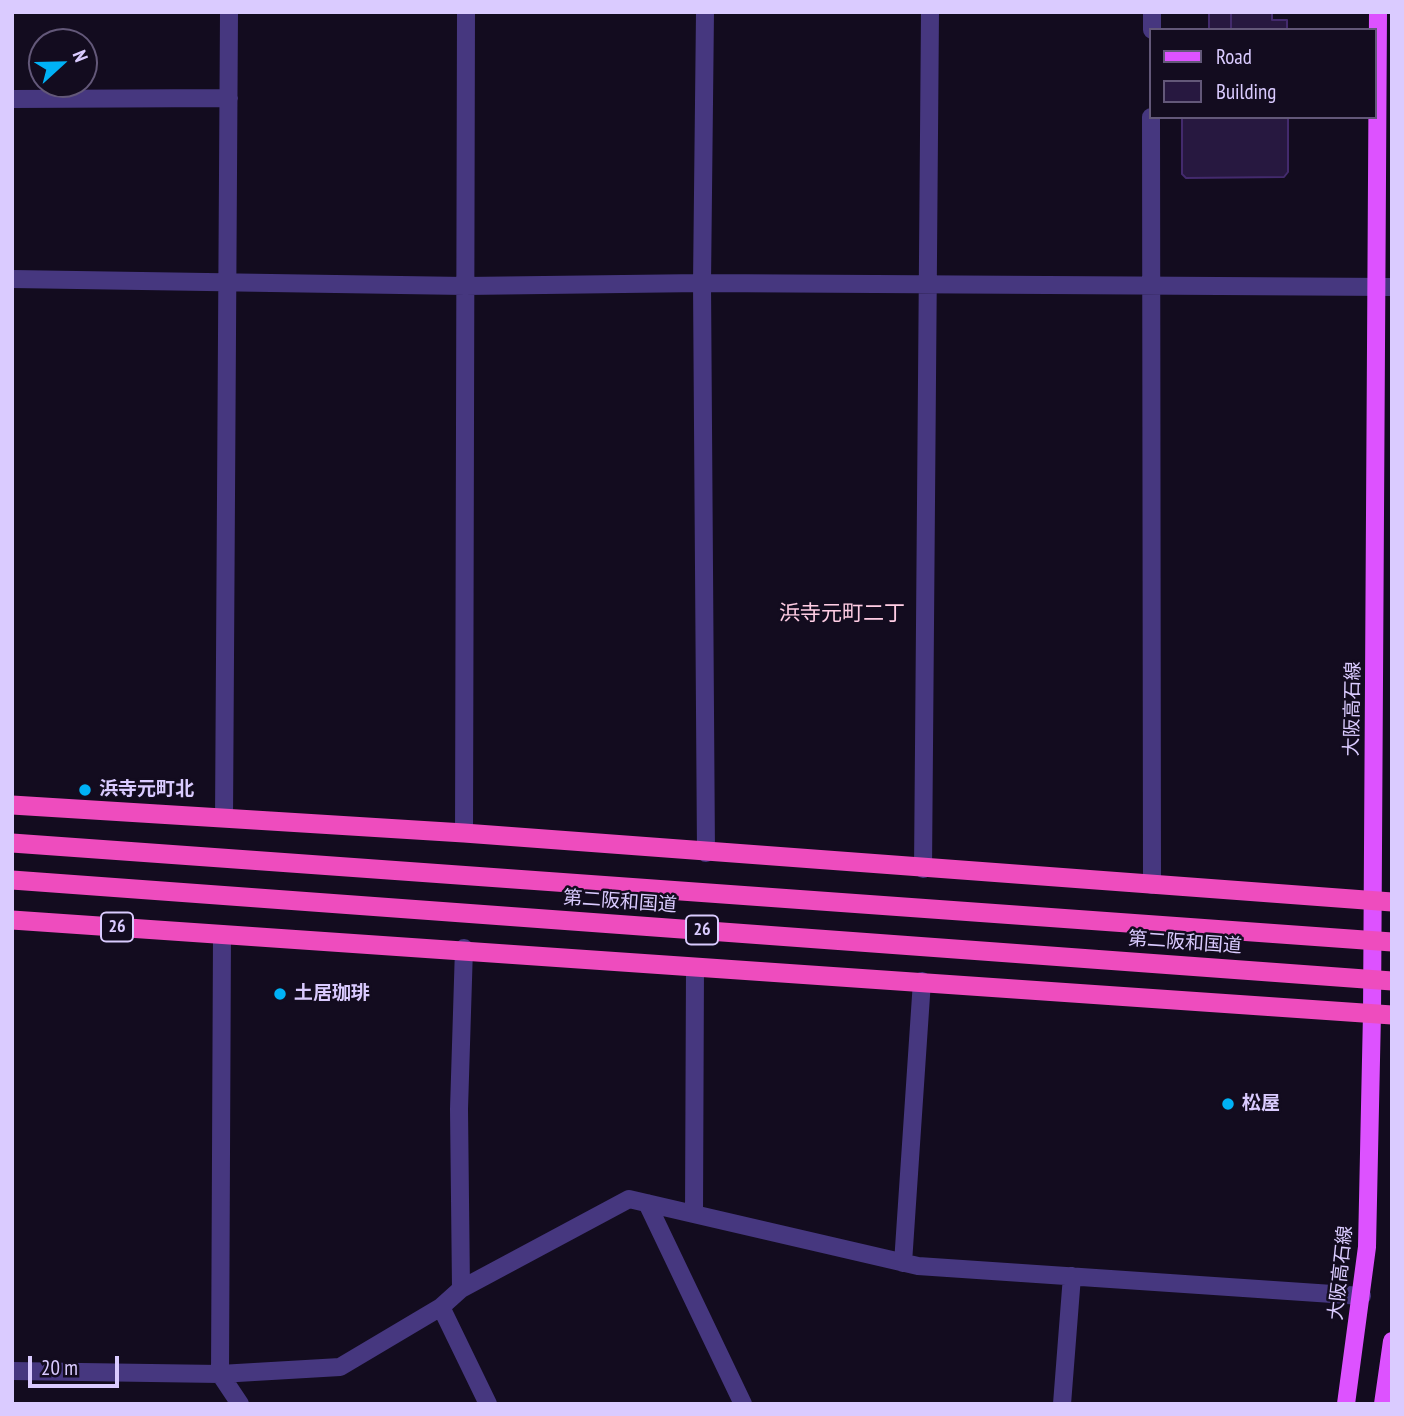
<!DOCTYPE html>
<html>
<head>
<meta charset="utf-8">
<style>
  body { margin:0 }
  #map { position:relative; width:1404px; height:1416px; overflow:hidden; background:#130c1f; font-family:"PT Sans Narrow",sans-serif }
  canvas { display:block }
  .frame { position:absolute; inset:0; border:14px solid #dacbff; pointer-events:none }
  .legend { position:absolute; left:1149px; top:28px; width:228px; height:91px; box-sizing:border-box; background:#130c1f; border:2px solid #635879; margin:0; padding:9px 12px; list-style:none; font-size:21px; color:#dacbff }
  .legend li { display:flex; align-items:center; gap:14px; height:35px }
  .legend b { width:35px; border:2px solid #635879 }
  .north { position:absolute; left:28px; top:28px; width:70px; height:70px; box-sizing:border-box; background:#130c1f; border:2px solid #635879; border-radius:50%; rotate:68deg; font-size:19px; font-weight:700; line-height:28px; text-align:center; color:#dacbff }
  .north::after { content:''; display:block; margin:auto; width:24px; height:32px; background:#00b2f6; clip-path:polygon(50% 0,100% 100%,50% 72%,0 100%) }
  .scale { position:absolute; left:28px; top:1356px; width:91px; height:32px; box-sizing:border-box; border:4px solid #dacbff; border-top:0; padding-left:9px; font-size:21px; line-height:24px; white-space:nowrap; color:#dacbff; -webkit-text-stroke:5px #130c1f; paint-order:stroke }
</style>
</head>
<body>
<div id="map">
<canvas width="1404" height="1416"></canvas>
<div class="frame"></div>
<ul class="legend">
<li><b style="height:9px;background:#dd52ff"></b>Road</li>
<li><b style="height:19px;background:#271840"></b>Building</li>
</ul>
<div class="north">N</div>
<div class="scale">20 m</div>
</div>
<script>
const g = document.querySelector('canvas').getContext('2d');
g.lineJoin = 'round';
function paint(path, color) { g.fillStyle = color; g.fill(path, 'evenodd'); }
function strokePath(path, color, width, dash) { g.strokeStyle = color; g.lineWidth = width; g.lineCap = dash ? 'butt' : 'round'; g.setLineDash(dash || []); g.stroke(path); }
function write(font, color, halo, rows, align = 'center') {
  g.font = font + ' "PT Sans Narrow","Noto Sans JP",sans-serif'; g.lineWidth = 5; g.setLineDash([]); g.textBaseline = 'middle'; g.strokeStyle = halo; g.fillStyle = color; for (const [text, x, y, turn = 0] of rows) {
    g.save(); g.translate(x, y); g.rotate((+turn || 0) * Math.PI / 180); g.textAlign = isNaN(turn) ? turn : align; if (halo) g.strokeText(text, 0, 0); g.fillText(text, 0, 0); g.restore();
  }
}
const building = new Path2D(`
  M1209 12H1231V30H1209Z
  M1231 12H1272V20H1287V30H1231Z
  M1182 117H1288V172L1284 177 1186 178 1182 174Z`);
paint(building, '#271840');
strokePath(building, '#432a6d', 2);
strokePath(new Path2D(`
  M705 12 702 283 706 853
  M1152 30V12
  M12 99 229 98
  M1151 117 1152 885
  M12 279 465 286 702 283 1392 287
  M224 818 229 12
  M464 833 466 12
  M923 869 930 12
  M222 934 220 1374 240 1404
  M647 1203 743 1404
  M694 1214 695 967
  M903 1263 922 981
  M461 1289 459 1109 464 948
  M441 1307 488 1404
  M12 1371 220 1374 340 1367 441 1307 461 1289 629 1199 918 1266 1362 1296
  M1062 1404 1072 1276`), '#46377f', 18);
strokePath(new Path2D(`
  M1346 1404 1367 1247 1372 1013 1378 12
  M1383 1404 1392 1341`), '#dd52ff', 18);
strokePath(new Path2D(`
  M12 805 464 833 1392 902
  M12 920 1392 1015`), '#ee4cbe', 19);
strokePath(new Path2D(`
  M12 843 1392 942
  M12 880 1392 981`), '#ee4cbe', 19);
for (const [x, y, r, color] of [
  [85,790,7,"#00b2f6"],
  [280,994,7,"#00b2f6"],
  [1228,1104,7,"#00b2f6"]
]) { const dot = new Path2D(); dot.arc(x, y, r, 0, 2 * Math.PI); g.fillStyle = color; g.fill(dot); strokePath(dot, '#130c1f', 2.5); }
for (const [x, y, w] of [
  [117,927,32],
  [702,930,32]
]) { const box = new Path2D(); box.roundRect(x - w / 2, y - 14.5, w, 29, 5); g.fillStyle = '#130c1f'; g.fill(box); strokePath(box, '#dacbff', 2); }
write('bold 18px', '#dacbff', null, [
  ["26",117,927],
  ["26",702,930]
]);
write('19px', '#dacbff', '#130c1f', [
  ["大阪高石線",1353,709,-89],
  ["第二阪和国道",620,902,4],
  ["第二阪和国道",1185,943,4],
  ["大阪高石線",1341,1273,-84]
]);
write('bold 19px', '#dacbff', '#130c1f', [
  ["浜寺元町北",99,790],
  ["土居珈琲",294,994],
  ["松屋",1242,1104]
], 'left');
write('21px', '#ffcde4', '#130c1f', [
  ["浜寺元町二丁",842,614]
]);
</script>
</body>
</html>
